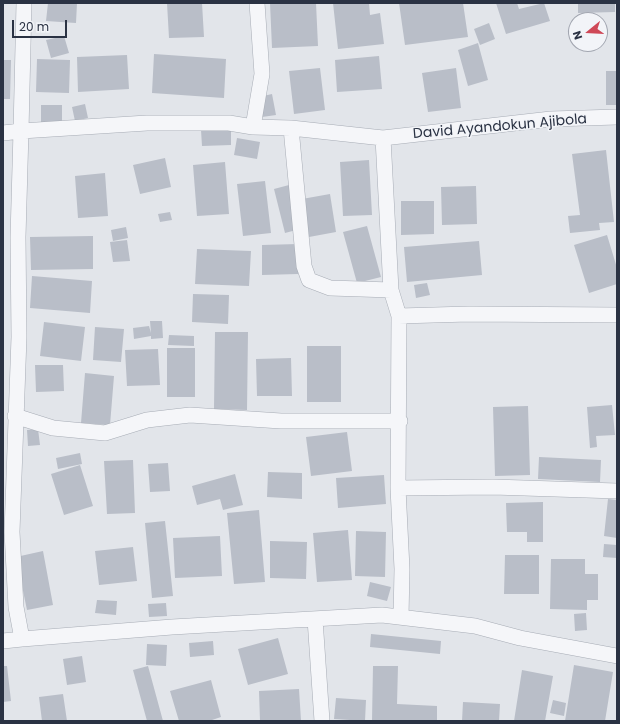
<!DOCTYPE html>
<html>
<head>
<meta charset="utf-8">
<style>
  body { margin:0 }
  #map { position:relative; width:620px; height:724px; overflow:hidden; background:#e2e5ea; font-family:Poppins,sans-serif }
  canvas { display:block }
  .frame { position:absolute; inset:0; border:4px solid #2a3243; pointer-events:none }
  .north { position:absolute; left:568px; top:12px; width:40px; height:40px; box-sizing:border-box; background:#f2f4f8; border:1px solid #a2a6b0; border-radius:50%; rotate:252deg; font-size:11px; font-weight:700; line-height:16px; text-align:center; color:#2a3243 }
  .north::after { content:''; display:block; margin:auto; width:14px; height:18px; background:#cf4857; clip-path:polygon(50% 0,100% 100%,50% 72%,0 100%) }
  .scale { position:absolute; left:12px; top:20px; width:55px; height:18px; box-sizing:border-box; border:2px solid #2a3243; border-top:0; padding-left:5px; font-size:12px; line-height:14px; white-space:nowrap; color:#2a3243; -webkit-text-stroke:3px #f2f4f8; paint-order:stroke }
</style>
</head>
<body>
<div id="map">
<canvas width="620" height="724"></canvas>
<div class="frame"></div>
<div class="north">N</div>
<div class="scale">20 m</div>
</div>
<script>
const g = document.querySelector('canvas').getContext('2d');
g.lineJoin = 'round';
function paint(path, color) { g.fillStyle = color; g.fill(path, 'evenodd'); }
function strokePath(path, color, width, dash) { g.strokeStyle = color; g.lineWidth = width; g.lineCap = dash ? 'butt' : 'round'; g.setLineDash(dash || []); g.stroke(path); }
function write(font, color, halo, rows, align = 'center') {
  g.font = font + ' Poppins,sans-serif'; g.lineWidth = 3; g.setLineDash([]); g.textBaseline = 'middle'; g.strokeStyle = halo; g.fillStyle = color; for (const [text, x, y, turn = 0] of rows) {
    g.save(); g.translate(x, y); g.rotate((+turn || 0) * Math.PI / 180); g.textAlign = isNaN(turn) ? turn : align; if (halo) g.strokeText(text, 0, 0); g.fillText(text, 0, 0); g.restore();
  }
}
paint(new Path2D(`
  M48 3H77L76 23 46 21Z
  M167 3H202L204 37 169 38Z
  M270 3H316L318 46 272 48Z
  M333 3H369L370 15 380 13 384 44 338 49Z
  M399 3H463L468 37 405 45Z
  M496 3H517L519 9 544 3 550 21 506 34Z
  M578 3H615V12L578 13Z
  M489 23 495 39 480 45 474 29Z
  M64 36 69 53 51 58 46 40Z
  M478 43 488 80 468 86 458 50Z
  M154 54 226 59 224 98 152 93Z
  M127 55 129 89 78 92 77 57Z
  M379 56 382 89 337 92 335 60Z
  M37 59 70 60 69 93 36 92Z
  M3 60H11L10 99H3Z
  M320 68 325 110 294 114 289 71Z
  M456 68 461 108 428 112 422 73Z
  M606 71H617V105H606Z
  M272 94 276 115 262 117 259 97Z
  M85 104 88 118 75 121 72 107Z
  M41 105H62V122H41Z
  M201 130H231V145L202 146Z
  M237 138 260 142 257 159 234 155Z
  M606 150 614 222 599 223 600 230 570 233 568 216 580 215 572 154Z
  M165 158 171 187 140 194 133 165Z
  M369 160 372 215 343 216 340 162Z
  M225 162 229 214 197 216 193 165Z
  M105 173 108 216 78 218 75 176Z
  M265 181 271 233 243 236 237 184Z
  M289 185 300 229 285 233 274 189Z
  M476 186 477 224 442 225 441 187Z
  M330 194 336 232 309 237 302 199Z
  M401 201H434V234L401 235Z
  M170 212 172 220 160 222 158 214Z
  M367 226 381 277 357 283 343 232Z
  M126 227 128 238 113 241 111 230Z
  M607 235 617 268V284L589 293 574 245Z
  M93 236V269L31 270 30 237Z
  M127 240 130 261 113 262 110 242Z
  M479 241 482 275 407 282 404 247Z
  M298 244V274L262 275V245Z
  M197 249 251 251 249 286 195 284Z
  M32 276 92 281 90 313 30 308Z
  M427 283 430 295 416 298 414 285Z
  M193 294 229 295 228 324 192 322Z
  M150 321H162L163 338 151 339V336L134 339 133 328 149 326 151 333Z
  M44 322 85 327 81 361 40 356Z
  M95 327 124 329 121 362 93 360Z
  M215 332H248L247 410 214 409Z
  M169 335 194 336V346L168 345Z
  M307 346H341V402H307Z
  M167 348H195V397H167Z
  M158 349 160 385 127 386 125 350Z
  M291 358 292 396H257L256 359Z
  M35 365H63L64 391 36 392Z
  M85 373 114 376 110 425 81 423Z
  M612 405 615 435 596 436 597 447 590 448 587 407Z
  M528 406 530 475 495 476 493 407Z
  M38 429 40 445 28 446 27 430Z
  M347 432 352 471 311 476 306 437Z
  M80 453 82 464 58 469 56 458Z
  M539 457 601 460 600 482 538 479Z
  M133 460 135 513 107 514 104 461Z
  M168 463 170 491 150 492 148 464Z
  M80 465 93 506 64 515 51 474Z
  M268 472 302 473V499L267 497Z
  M235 474 243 505 223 510 220 499 197 505 192 486Z
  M384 475 386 504 338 508 336 478Z
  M608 499 617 500V538L604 536Z
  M543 502V542H527V532H507L506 503Z
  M259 510 265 582 234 584 227 513Z
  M165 521 173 596 152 598 145 523Z
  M348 530 352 580 317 582 313 533Z
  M356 531 386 532 385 577 355 576Z
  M220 536 222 576 175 578 173 538Z
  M270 541 307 542 306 579 270 578Z
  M604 544 617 545V558L603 557Z
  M133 547 137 581 99 585 95 551Z
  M43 551 53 605 27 610 16 557Z
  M505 555H539V594H504Z
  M551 559H585V574H598V600H587V610L550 609Z
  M370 582 391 587 387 601 367 596Z
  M97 600 117 601 116 615 95 613Z
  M166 603 167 616 149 617 148 604Z
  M586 613 587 630 575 631 574 614Z
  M371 634 441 641 440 654 370 647Z
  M278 638 288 674 248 685 238 649Z
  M213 641 214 655 190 657 189 643Z
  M147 644 167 645 166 666 146 665Z
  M82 656 86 682 67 685 63 659Z
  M574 665 613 672 605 721H565Z
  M3 666H7L11 701 3 702Z
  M148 666 163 721H147L133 670Z
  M373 666H398L397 704 437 706V721H372Z
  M522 670 553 676 545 721H514Z
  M211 680 221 717 209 721H179L170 691Z
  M299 689 301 721H260L259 691Z
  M63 694 67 721H42L39 697Z
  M336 698 366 700 365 721 334 719Z
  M553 700 566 703 564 716 550 713Z
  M463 702 500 704 499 721H462Z`), '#b9bec8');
const street = new Path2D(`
  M24 3 21 131 147 123H229L253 127 262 74 257 3
  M253 127 291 128 383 138 551 119 617 117
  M291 128 304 266 309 280 330 288 391 290
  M3 133 21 131 18 237 19 337 12 532 16 607 22 639 172 627 382 615 475 626 520 638 617 656
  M383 138 391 290 399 316 398 488 402 569 401 617
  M399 316 469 314 617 315
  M15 416 53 428 105 433 147 420 190 415 281 421H400
  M398 488 493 487 617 491
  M315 619 322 721
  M3 641 22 639`);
strokePath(street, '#a7acb5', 16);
strokePath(street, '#f5f6f9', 15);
write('14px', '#2a3243', '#f2f4f8', [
  ["David Ayandokun Ajibola",500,127,-5]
]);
</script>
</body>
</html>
